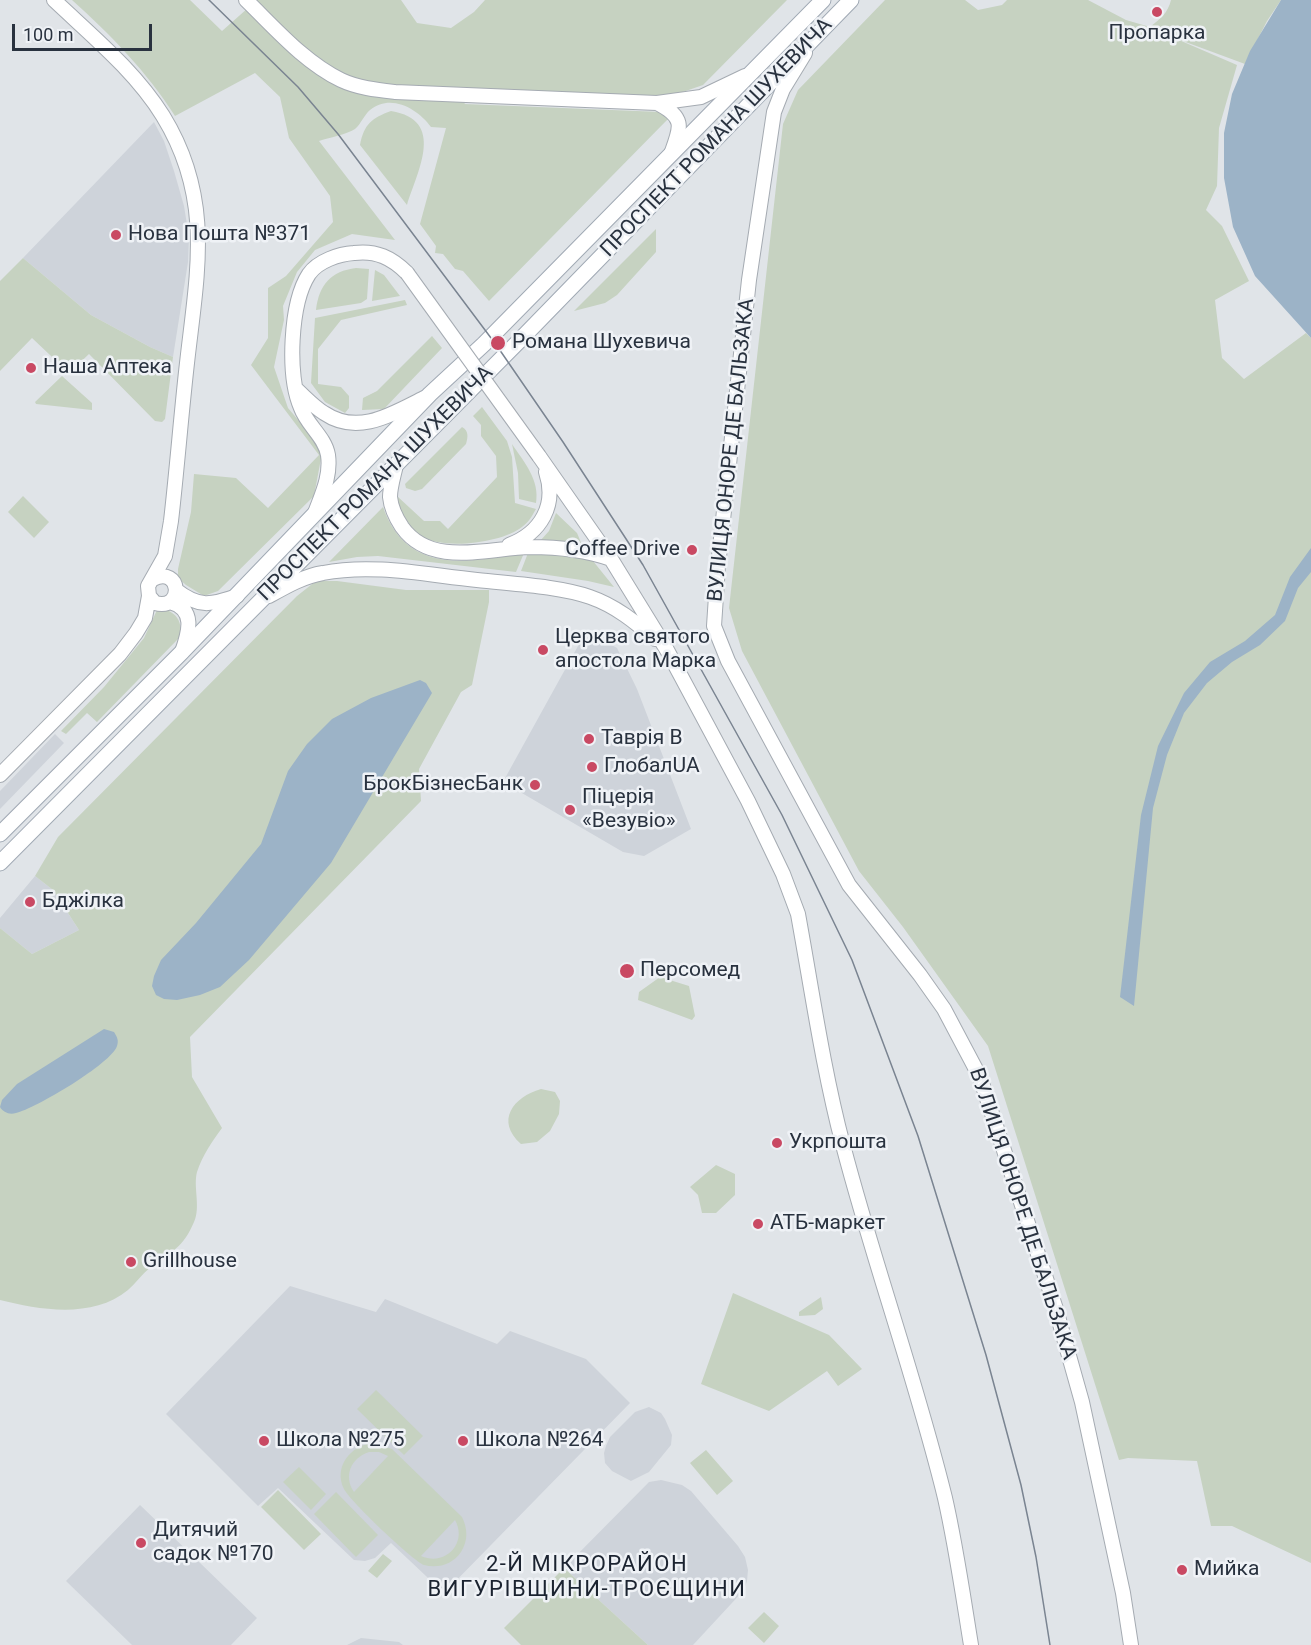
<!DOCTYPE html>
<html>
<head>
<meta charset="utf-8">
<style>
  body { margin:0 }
  #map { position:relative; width:1311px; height:1645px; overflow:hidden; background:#e0e4e8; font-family:Roboto,sans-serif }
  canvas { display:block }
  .scale { position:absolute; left:12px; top:24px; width:140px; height:27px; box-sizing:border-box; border:3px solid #29323f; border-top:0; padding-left:8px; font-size:18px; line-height:21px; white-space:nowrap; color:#29323f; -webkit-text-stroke:4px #eff2f6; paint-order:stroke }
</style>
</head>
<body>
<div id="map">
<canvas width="1311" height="1645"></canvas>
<div class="scale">100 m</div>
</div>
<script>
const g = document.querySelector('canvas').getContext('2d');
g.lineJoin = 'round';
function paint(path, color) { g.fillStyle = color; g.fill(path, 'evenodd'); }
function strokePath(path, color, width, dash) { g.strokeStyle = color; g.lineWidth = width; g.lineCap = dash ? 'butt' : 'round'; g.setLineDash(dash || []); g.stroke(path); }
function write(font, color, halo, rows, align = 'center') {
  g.font = font + ' Roboto,sans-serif'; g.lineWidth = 5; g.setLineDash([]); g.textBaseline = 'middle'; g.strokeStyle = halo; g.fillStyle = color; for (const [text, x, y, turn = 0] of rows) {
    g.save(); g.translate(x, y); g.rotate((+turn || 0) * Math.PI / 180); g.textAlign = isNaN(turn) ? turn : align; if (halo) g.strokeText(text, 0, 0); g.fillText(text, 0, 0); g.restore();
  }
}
paint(new Path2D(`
  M154 122 164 141 174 171 184 206 189 237 188 262 173 357 150 347 91 315 23 258Z
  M583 637H597L617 648 637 689 691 829 644 856 623 852 515 789 504 780Z
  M55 734 64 743 0 809V791Z
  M35 876 53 890 79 930 32 954 0 928V918Z
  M290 1286 376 1312 385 1299 497 1344 510 1331 586 1359 630 1403 444 1593 391 1543 375 1558 365 1561 354 1560 278 1488 258 1506 166 1414Z
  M649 1407 661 1413 665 1419 672 1435 671 1445 649 1472 631 1481 612 1471 605 1463 604 1453 606 1446 610 1437 635 1412Z
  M661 1480 682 1485 691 1491 738 1546 745 1557 748 1570 747 1581 744 1590 693 1645H648L564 1568 649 1482Z
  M140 1505 257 1618 231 1645H132L66 1581Z
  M361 1638 399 1642 403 1645H347Z`), '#ced3da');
paint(new Path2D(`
  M72 0H190L222 31 257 0H401L417 23 451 28 474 12 485 0H787L703 85 677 94 657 97 481 92 464 104 661 112 668 119 489 301 463 271 455 269 443 254 435 253 436 246 420 224 446 128 431 127C418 109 391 93 370 110 364 115 361 124 355 129 348 134 328 138 319 141L395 240 352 234 315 250 297 272 283 306 284 320 274 367 288 408 305 428 322 453 314 496 218 591 204 596 186 585 178 578V569L191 512 194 474 236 478 268 508 319 455 251 365 268 338V288L286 276 333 222 330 196 289 138 280 97 255 73 175 116C148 73 110 34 72 0Z
  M885 0H965L978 10 1002 5 1007 0H1088L1126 20 1150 27C1160 19 1168 13 1171 0H1281L1267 21 1245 64 1172 37 1237 65 1219 128 1217 186 1206 210 1222 226 1249 281 1215 300 1222 358 1244 379 1306 333 1311 338V1563L1232 1526H1211L1197 1461 1128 1458 1119 1460 988 1046 903 927 859 871 742 651 729 608 783 124 798 90Z
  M391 111C446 120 418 170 407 205L360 145C364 124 372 118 391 111Z
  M656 229V252L617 295 605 303 574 311Z
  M23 258 91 315 150 347 173 357 165 419 162 422 155 421 89 354 69 373 32 338 0 371V281Z
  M356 268 369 269 367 299 361 303 316 310C319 285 331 271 356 268Z
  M375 270 384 275 400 296 372 301Z
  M405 300 407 305 341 320 318 349V384L341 387 349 396V408L345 413 325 402 311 383 315 318Z
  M432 336 442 348 384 409 362 410 363 398 377 391Z
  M62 376 92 403V410L36 404 35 402Z
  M482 407 507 441 512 457 515 503 536 509C532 516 529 522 522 527 502 543 441 551 420 535 406 525 400 512 397 496L424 521H440L448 529 497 477 496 456 481 436V425L473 416Z
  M462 427C469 431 468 437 466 444L422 489 415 491 406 488 405 484Z
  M512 444C524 462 540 480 536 503L519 499 518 473Z
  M23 496 49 522 34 538 8 512Z
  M383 507C398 550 429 564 474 560 491 559 507 554 524 553L516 572 378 556 357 557 329 562Z
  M556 513 577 533 582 545 540 541 549 531Z
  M528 553 588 558 593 561 614 587 588 581 521 571Z
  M316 581H337L406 590H489V602L472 685 461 692 419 769 421 801 190 1037 192 1077 222 1128C213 1140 202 1156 197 1172 193 1187 201 1207 194 1222 183 1248 172 1251 151 1267 142 1274 136 1283 128 1290 93 1319 40 1310 0 1300V928L32 954 79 930 53 890 35 876 58 837 297 596Z
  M164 609C178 614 181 621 181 635L177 640 97 722 87 713 66 734 61 731 104 687 144 638 157 610Z
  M660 977 689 986 695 1016 692 1020 638 1000 639 992Z
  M541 1089 555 1092 560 1101 559 1114 550 1131 537 1142 521 1144C495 1121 513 1097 541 1089Z
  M716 1165 735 1174V1195L716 1213H702L698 1195 690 1187Z
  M733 1293 829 1335 862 1369 838 1386 827 1371 769 1411 701 1384Z
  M821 1297 823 1309 815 1315 799 1316V1312Z
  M376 1390 423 1436 404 1455 357 1409Z
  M373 1443 392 1449 462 1517C468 1529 468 1541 461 1552 453 1564 438 1569 424 1565 413 1561 349 1500 344 1489 333 1467 351 1445 373 1443ZM369 1452H379L388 1456 354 1492C343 1476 351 1458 369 1452ZM455 1520C468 1543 445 1567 421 1556Z
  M706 1450 733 1481 717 1495 690 1463Z
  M299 1467 326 1494 311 1510 283 1482Z
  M278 1490 321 1534 304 1550 261 1507Z
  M336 1492 378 1535 356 1557 314 1514Z
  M383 1554 392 1561 377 1578 368 1571Z
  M564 1568 648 1645H521L504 1628Z
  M764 1612 779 1626 764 1643 748 1628Z`), '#c6d2c1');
paint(new Path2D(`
  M1281 0H1311V338L1255 276 1233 227 1224 178V133L1232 94 1250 51Z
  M1311 548V572L1298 588 1285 621 1260 645 1232 662 1207 683 1184 713 1167 755 1153 808 1134 1006 1120 997 1141 815 1158 746 1184 693 1210 662 1245 641 1275 615 1290 577Z
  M420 680 426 683 432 693 331 863 249 960 220 987 200 995 177 1000 164 999 156 995 152 986 154 976 161 960 196 923 261 844 288 771 307 744 332 719 371 698Z
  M104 1029 114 1032C117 1037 119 1040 117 1046 112 1063 35 1109 16 1113 9 1115 3 1112 0 1107L2 1100 17 1084Z`), '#9cb3c7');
const secondary = new Path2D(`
  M246 0C275 28 304 62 341 80 358 88 377 90 395 92L657 103 701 97 745 76
  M805 53 783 89 774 112 749 280 718 566 714 626 728 661 849 885 920 975 944 1009 980 1077 1055 1306 1082 1402 1123 1593 1131 1645
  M657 103C686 118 681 127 671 154
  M296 389C305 397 314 407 324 413 358 436 392 414 424 398
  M539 456 611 559 667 650 748 801 783 874 798 914C812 991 823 1069 843 1145 874 1264 916 1379 945 1498 956 1546 963 1596 971 1645
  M396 465C394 475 390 487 390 497 391 507 396 518 402 527 431 568 488 548 530 547 557 547 586 550 611 559
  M315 513C322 494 331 476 328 455 325 437 307 425 301 408 287 376 290 303 309 274 318 261 339 254 354 253 376 250 392 258 407 273
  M509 545C541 533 557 505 546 472
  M176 590C199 608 211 605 237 596
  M149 596 155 603C185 611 181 565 153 579
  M269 596C285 587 304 576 323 573 373 563 427 575 477 580 512 584 558 586 590 597 616 606 635 622 655 639
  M170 602C196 609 189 632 182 652
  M0 775 120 654 136 633 145 618 149 596 148 586 165 556 171 521C177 469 181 416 187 363 197 273 214 199 163 116 135 71 92 36 54 0`);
const primary = new Path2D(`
  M0 834 181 653 430 394 484 344 823 0
  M0 863 520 340 851 0`);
strokePath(secondary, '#a5abb2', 16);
strokePath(primary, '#a0a9b4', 17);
strokePath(secondary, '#fff', 14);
strokePath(primary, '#fff', 15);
strokePath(new Path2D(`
  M209 0 298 87 338 134 497 346 563 442 643 565 782 815 852 960 918 1136 986 1355 1021 1485 1036 1557 1050 1645`), '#7a8491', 1.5);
const secondaryBridge = new Path2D(`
  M407 273 539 456`);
strokePath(secondaryBridge, '#a5abb2', 16, []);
strokePath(secondaryBridge, '#fff', 14);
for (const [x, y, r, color] of [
  [1157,12,6,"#c94963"],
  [116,235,6,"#c94963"],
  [498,343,8,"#c94963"],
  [31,368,6,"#c94963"],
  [692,550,6,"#c94963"],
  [543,650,6,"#c94963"],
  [589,739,6,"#c94963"],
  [592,767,6,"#c94963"],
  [535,785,6,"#c94963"],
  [570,810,6,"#c94963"],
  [30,902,6,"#c94963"],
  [627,971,8,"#c94963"],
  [777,1143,6,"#c94963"],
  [758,1224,6,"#c94963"],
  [131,1262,6,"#c94963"],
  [264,1441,6,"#c94963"],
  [463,1441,6,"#c94963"],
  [141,1543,6,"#c94963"],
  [1182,1570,6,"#c94963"]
]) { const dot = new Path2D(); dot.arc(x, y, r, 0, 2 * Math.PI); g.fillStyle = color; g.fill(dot); strokePath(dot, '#eff2f6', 2); }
write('21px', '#29323f', '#eff2f6', [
  ["Пропарка",1157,34,"center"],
  ["Нова Пошта №371",128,235],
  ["Романа Шухевича",512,343],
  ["Наша Аптека",43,368],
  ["Coffee Drive",680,550,"right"],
  ["Церква святого",555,638],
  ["апостола Марка",555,662],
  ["Таврія В",601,739],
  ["ГлобалUA",604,767],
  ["БрокБізнесБанк",523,785,"right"],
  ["Піцерія",582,798],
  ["«Везувіо»",582,822],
  ["Бджілка",42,902],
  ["Персомед",640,971],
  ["Укрпошта",789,1143],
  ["АТБ-маркет",770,1224],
  ["Grillhouse",143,1262],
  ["Школа №275",276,1441],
  ["Школа №264",475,1441],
  ["Дитячий",153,1531],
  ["садок №170",153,1555],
  ["Мийка",1194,1570]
], 'left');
write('21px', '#29323f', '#eff2f6', [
  ["ПРОСПЕКТ РОМАНА ШУХЕВИЧА",717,138,-46],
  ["ВУЛИЦЯ ОНОРЕ ДЕ БАЛЬЗАКА",732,450,-84],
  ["ПРОСПЕКТ РОМАНА ШУХЕВИЧА",376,484,-45],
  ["ВУЛИЦЯ ОНОРЕ ДЕ БАЛЬЗАКА",1022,1214,72]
]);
g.letterSpacing = '1.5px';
write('22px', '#1b2330', '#eff2f6', [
  ["2-Й МІКРОРАЙОН",587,1565],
  ["ВИГУРІВЩИНИ-ТРОЄЩИНИ",587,1590]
]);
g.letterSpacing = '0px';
</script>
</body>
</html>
